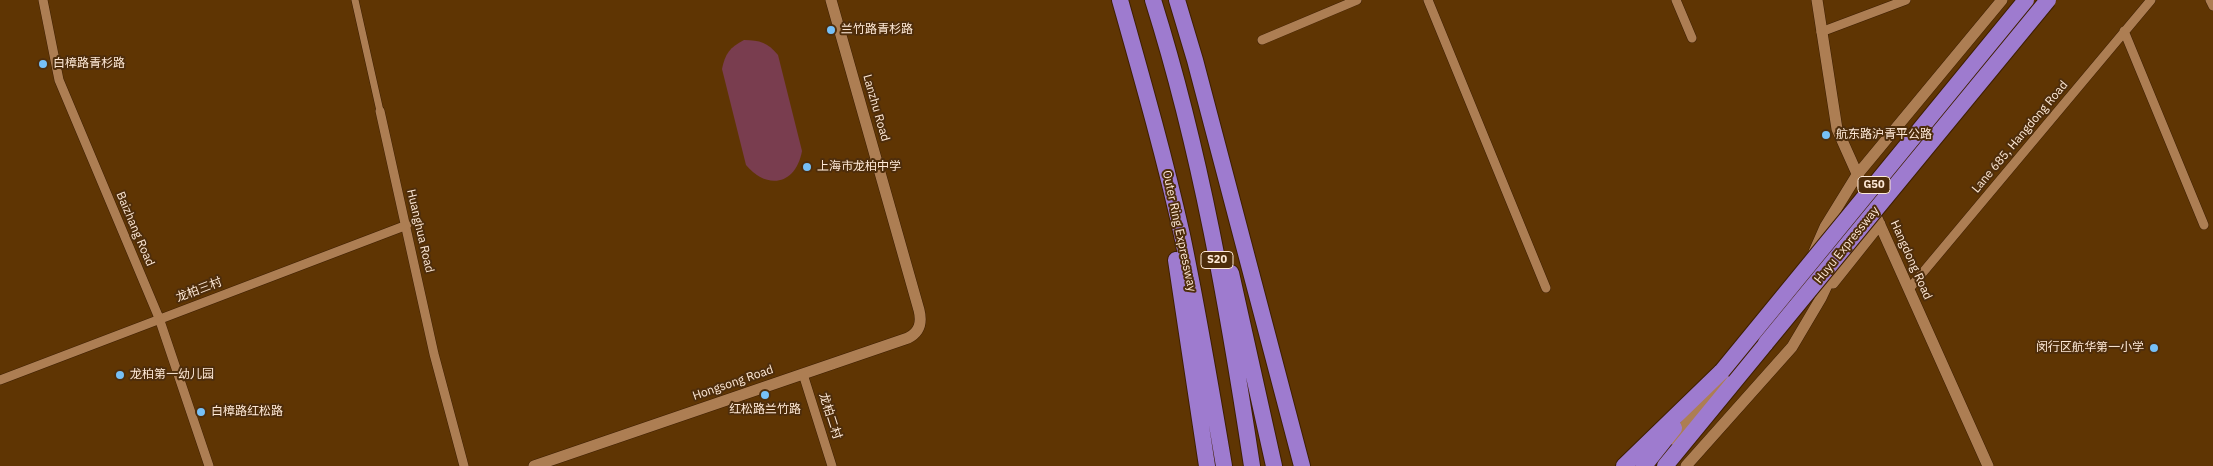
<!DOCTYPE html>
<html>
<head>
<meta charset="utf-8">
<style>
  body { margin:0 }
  canvas { display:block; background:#5f3503 }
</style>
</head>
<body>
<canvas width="2213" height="466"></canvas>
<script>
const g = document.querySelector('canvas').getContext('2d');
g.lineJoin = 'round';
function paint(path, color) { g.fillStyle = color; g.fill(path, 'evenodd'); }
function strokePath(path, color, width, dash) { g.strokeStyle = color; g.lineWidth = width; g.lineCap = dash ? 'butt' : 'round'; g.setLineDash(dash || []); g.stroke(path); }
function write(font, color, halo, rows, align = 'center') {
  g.font = font + ' "IBM Plex Sans","Noto Sans SC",sans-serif'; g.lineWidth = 4; g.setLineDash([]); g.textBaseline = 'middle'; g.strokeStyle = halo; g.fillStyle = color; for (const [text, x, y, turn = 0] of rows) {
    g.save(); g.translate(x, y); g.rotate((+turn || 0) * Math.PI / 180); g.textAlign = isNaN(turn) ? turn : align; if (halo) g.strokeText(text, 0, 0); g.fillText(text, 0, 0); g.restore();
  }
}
paint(new Path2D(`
  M744 40C760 40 768 43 778 55L802 151C796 184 768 191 746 165L722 69C725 54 730 47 744 40Z`), '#793d4f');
const pedestrian = new Path2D(`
  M355 0 380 111`);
const minor = new Path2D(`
  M43 0 59 80 159 318 209 466
  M1428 0 1546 288
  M1676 0 1692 38
  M2210 0 2213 6
  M2124 31 2204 225
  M1821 32 1906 0
  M1262 40 1357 0
  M380 111 434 354 464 466
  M1909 289 2151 0
  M803 374 832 466
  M0 380 407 225`);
const tertiary = new Path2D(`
  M1817 0 1837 129 1988 466
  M1814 252 1825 227 1857 175 2002 0
  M1833 283 1880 224
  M1673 439 1731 372
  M534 466 908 338C920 332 922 322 919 310L831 0
  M1686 466 1792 347 1821 298 1837 264`);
const motorway = new Path2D(`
  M1120 0C1142 78 1164 155 1182 235 1198 311 1211 389 1224 466
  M1153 0C1201 152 1228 309 1252 466
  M1177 0 1195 60 1302 466
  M1176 260 1207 466
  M1231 273 1274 466
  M1624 466 1722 371
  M1644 466 1674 428
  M1665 466 1766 343`);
strokePath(pedestrian, '#3d1e00', 8);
strokePath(minor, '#3d1e00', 10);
strokePath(tertiary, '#3d1e00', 12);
strokePath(motorway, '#3d1e00', 18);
strokePath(pedestrian, '#ad7e53', 7);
strokePath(minor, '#ad7e53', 9);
strokePath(tertiary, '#ad7e53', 11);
strokePath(motorway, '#9e7bcf', 16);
const motorwayBridge = new Path2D(`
  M1766 343 2048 0
  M1722 371 2026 0`);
strokePath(motorwayBridge, '#3d1e00', 18, []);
strokePath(motorwayBridge, '#9e7bcf', 16);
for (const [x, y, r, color] of [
  [831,30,5,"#76c0f7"],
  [43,64,5,"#76c0f7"],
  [1826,135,5,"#76c0f7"],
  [807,167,5,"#76c0f7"],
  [2154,348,5,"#76c0f7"],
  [120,375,5,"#76c0f7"],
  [765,395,5,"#76c0f7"],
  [201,412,5,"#76c0f7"]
]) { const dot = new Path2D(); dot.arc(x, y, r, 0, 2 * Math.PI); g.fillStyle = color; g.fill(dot); strokePath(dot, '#4e2d0b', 2); }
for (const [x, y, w] of [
  [1874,185,32],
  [1217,260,32]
]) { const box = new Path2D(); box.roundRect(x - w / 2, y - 8.5, w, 17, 4); g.fillStyle = '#4e2d0b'; g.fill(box); strokePath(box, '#fee9d7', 1); }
write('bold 11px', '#fee9d7', null, [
  ["G50",1874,185],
  ["S20",1217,260]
]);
write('12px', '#fee9d7', '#4e2d0b', [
  ["兰竹路青杉路",841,30],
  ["白樟路青杉路",53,64],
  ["航东路沪青平公路",1836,135],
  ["上海市龙柏中学",817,167],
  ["闵行区航华第一小学",2144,348,"right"],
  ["龙柏第一幼儿园",130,375],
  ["红松路兰竹路",765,410,"center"],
  ["白樟路红松路",211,412]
], 'left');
write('12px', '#fee9d7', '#4e2d0b', [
  ["Lanzhu Road",876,108,74],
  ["Lane 685, Hangdong Road",2020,137,-50],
  ["Baizhang Road",135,229,67],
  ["Huanghua Road",420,231,77],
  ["Outer Ring Expressway",1179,231,78],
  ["Huyu Expressway",1847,245,-51],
  ["Hangdong Road",1911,260,66],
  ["龙柏三村",199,290,-21],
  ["Hongsong Road",733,383,-19],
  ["龙柏二村",830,416,72]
]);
</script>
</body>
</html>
